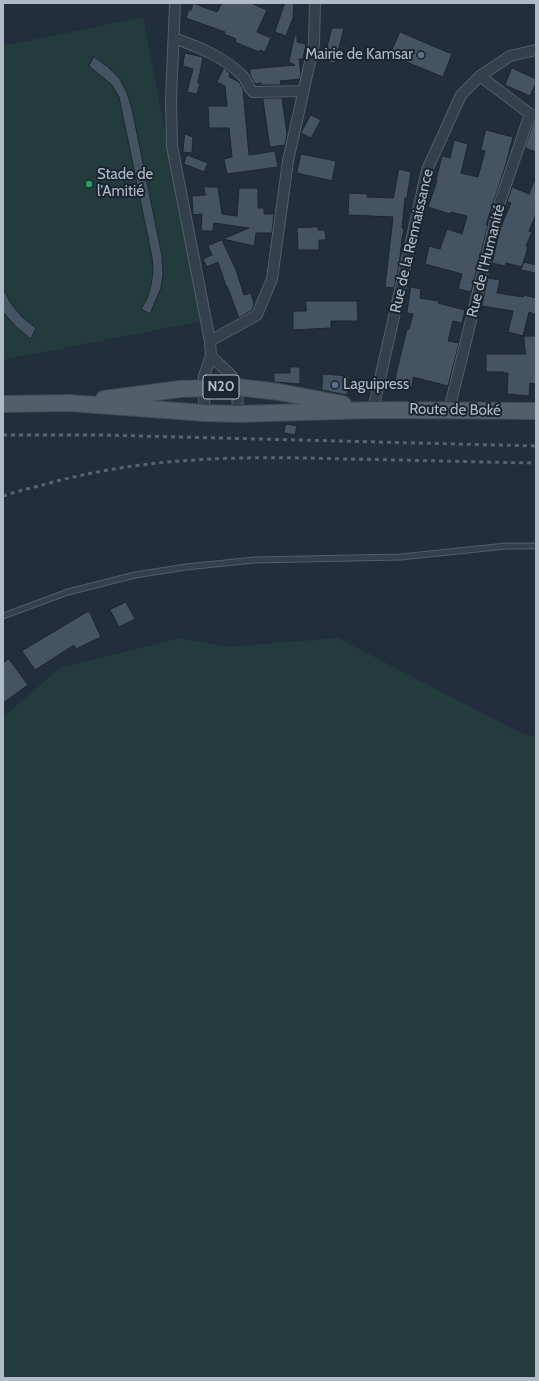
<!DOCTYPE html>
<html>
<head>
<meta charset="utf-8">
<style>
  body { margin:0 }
  #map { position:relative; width:539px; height:1381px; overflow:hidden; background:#212e3b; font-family:Cabin,sans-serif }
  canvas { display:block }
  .frame { position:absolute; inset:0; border:4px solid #afbbc7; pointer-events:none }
</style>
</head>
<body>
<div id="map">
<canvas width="539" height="1381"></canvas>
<div class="frame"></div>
</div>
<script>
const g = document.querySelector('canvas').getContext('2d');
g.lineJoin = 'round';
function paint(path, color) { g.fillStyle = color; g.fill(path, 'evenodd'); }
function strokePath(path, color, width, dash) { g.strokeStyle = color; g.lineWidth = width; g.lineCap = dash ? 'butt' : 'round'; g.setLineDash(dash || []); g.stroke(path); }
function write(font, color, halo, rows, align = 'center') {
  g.font = font + ' Cabin,sans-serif'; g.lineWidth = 4; g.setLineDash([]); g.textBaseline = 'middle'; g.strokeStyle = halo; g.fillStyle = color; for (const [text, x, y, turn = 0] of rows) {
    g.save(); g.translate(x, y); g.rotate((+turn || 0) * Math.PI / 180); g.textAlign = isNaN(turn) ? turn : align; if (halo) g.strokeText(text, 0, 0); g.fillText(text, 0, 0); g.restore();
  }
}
paint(new Path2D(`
  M143 17 202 321 3 360V46Z
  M181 638 226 647 338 638 521 733 536 737V1378H3V717L60 668Z`), '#233b3c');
const building = new Path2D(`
  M193 3 217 12 222 3H251L267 10 257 32 271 38 265 52 260 50 259 52 242 45 235 42 236 39 224 34 225 32 186 18 189 9 191 10Z
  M285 3H294L293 18 286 36 275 32Z
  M332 28H344L335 63 324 61Z
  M400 32 452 54 443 77 390 55Z
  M295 35H297V42L306 44 303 59H299L301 74 300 79 280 81 281 85H262L261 83 255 84 250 75V69L295 65 289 62Z
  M185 53 203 57 198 83H200L197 94 187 92 193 69 183 66Z
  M94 57 108 67 120 79 127 93 132 109 162 256 163 274 161 288 150 314 141 309 147 299 151 285 153 272 152 257 119 97 112 85 89 66Z
  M224 68 230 74 229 77 239 82 243 89 249 155 275 151 278 167 227 174 224 159 232 157 229 128H209L208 106H227L225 86 217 82Z
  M512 68 536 79V83L530 96 505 85Z
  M263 98H282L287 134 285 145 270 147Z
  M311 115 321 120 311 138 301 133Z
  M534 122H536V152L525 148Z
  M486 130 513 137 506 164 486 225H488L471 292 458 289 462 274 425 264 429 246 440 249 447 229 462 234 467 216 451 212 450 214 428 207 437 181 436 180 442 156 450 158 454 140 468 144 461 173 478 177 485 151 481 150Z
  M185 134 193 137 192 153 183 152Z
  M301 154 336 161 332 181 297 173Z
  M187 155 208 163 204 172 184 164Z
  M399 169 411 172 407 198H405L402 228 404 229 402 239 399 266 394 288 385 287 393 217 348 215 349 193 367 194V197L393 198Z
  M535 178 536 214 529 231 532 232 526 246 528 247 522 267 506 263 505 266 492 263 500 229 511 203 507 202 512 187 529 194Z
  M204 187H218L222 214 237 216 239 188H258V208H264V214H274L272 233H256L254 246 223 239 249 228 214 223 213 231H201L202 214 193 215 192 196 205 195Z
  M318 227V230H325L326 240H319V250H298L297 228Z
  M222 240 236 270 244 295 251 293 254 304 252 310 239 318 227 286H226L218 262 207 267 203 259 212 255 208 246Z
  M524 262 536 265V273L521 270Z
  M488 278 500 280 497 293 523 297 524 295 536 298V315L529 312 523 336 508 332 513 311 482 306Z
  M411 287 421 289 420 298 439 301 438 303 465 310 462 323 453 321 448 341 459 343 448 386 413 377 412 388 395 386 396 374 407 329H409L413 314 407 313Z
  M3 288 10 302 22 317 36 328 31 339 16 327 3 312Z
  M306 301H357L358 321H331V328L293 330V311H306Z
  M524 336H536V384L530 383 529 396 507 394 508 373H504V372H486V354H525Z
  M290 367H300V384L274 382V373H290Z
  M323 374 349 376 347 395 322 390Z
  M286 424 297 426 295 435 284 433Z
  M126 602 135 619 119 627 110 610Z
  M89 611 101 637 76 649 74 645 35 670 22 651Z
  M9 659 28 685 3 703V663Z`);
paint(building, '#445462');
strokePath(building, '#1c2731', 1);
const service = new Path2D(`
  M3 616 68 592 135 575 186 567 255 560 401 557 506 546H536`);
const minor = new Path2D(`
  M175 3 171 99 172 146 210 341 211 356 204 376 203 388 205 413
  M174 38C199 47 224 57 243 76 247 81 247 86 253 92L303 91
  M480 76 530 114 535 116
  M210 341 257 315 272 279 288 161 314 44 315 3
  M211 356 231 375 237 387 238 414
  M373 410 427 170 461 95 480 76 510 56 536 50
  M449 410 500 202 530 114`);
const primary = new Path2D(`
  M104 399 180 389 237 387 279 392 343 404
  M3 404 69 403 205 413 238 414 373 410 536 411`);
strokePath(service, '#525e69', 7);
strokePath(minor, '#525e69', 12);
strokePath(primary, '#3e4954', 18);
strokePath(service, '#34404b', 5);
strokePath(minor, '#34404b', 10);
strokePath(primary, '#525f6b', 16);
strokePath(new Path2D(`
  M3 435H101L536 446
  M3 496C17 491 32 488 46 484 147 456 243 456 346 459 409 460 473 462 536 463`), '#566472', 3, [4, 4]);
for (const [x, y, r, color] of [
  [421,55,4,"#5c6f8a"],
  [89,184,4,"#2e9e5b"],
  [335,385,4,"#5c6f8a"]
]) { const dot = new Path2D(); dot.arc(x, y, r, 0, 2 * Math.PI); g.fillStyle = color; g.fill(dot); strokePath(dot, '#1a252f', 1.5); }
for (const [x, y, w] of [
  [221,387,36]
]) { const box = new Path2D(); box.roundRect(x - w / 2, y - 12, w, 24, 3); g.fillStyle = '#1a252f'; g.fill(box); strokePath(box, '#afbbc7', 1); }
write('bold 14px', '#afbbc7', null, [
  ["N20",221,387]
]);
write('15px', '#afbbc7', '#1a252f', [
  ["Mairie de Kamsar",413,55,"right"],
  ["Stade de",97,175],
  ["l'Amitié",97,192],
  ["Laguipress",343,385]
], 'left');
write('15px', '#afbbc7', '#1a252f', [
  ["Rue de la Rennaissance",412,241,-77],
  ["Rue de l'Humanité",486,261,-76],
  ["Route de Boké",455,410,1]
]);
</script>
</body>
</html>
